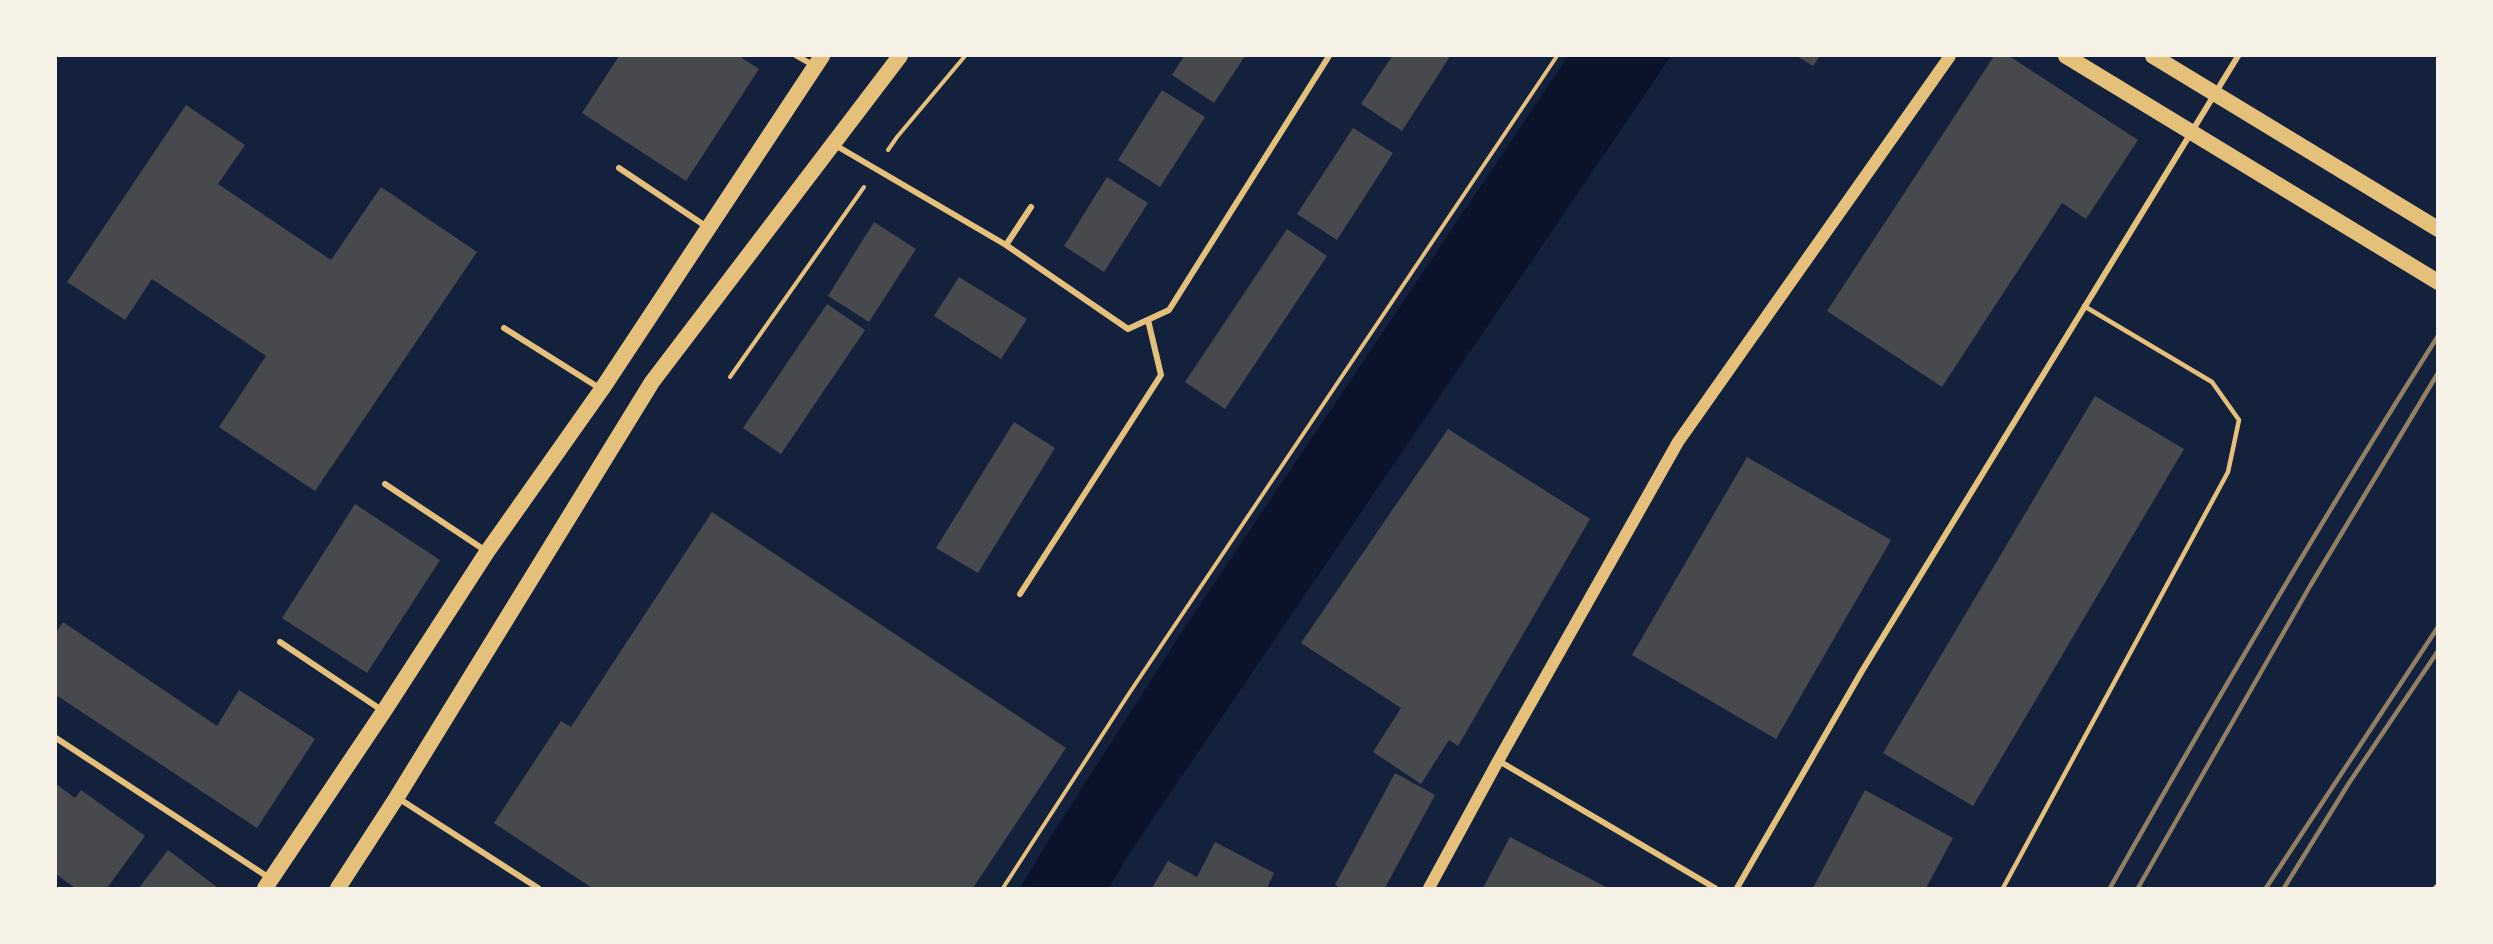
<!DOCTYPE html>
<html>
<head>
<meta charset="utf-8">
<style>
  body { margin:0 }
  #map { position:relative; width:2493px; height:944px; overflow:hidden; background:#14213d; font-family:Manrope,sans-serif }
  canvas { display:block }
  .frame { position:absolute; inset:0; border:57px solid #f6f1e7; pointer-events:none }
</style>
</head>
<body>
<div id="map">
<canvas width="2493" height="944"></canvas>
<div class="frame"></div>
</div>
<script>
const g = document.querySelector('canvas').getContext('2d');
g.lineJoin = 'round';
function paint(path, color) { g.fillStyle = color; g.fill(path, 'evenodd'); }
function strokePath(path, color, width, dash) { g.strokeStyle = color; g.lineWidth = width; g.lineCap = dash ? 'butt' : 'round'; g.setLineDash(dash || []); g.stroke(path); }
paint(new Path2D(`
  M1568 56H1671L1131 851 1109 888H1020L1048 841 1185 627Z`), '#0b132b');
paint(new Path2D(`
  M619 56H739L759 69 686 181 582 113Z
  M1184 56H1245L1214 103 1172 75Z
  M1392 56H1445L1449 58 1402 131 1361 104Z
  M1797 56H1820L1813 66Z
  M1994 56H2009L2138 140 2086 219 2062 203 1942 387 1827 311Z
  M1162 90 1205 117 1160 187 1118 160Z
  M186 105 245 145 218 184 331 260 381 187 477 252 315 491 219 427 266 356 152 279 125 320 67 282Z
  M1353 128 1393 153 1337 240 1297 214Z
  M1107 177 1148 203 1104 272 1064 246Z
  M874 222 916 249 869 322 828 296Z
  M1287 229 1327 256 1225 409 1185 382Z
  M959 277 1027 319 1001 359 934 316Z
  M827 304 865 330 781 454 743 428Z
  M2095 396 2184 449 1973 806 1883 753Z
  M1014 422 1055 448 978 573 936 548Z
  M1448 429 1590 519 1458 746 1449 740 1421 784 1373 752 1401 708 1301 643Z
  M1747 457 1891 540 1776 739 1632 655Z
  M355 504 440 560 367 673 282 618Z
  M712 512 1066 748 973 888H592L494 823 561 721 571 727Z
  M63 622 217 726 239 690 315 739 257 828 56 695V632Z
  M1395 773 1435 795 1385 888H1341L1335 885Z
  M56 784 75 798 81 790 145 836 107 888H75L56 874Z
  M1865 790 1953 838 1926 888H1813Z
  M1510 837 1608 888H1483Z
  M1215 842 1274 873 1267 888H1152L1168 861 1197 877Z
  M168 850 218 888H139Z`), '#48494c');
strokePath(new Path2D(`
  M888 150 897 137 965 56
  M730 377 864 187
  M1003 888 1130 692 1557 56`), '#e5c07b', 4);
strokePath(new Path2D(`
  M2003 888 2228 472 2239 420 2212 382 2084 306`), '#e5c07b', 4.5);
strokePath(new Path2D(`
  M797 56 815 66
  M835 145 1006 245 1128 329 1169 310 1329 56
  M619 168 707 227
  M1006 245 1031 207
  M504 328 601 389
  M385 484 486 551
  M1020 594 1161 375 1148 320
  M280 642 383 711
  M56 738 271 879
  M1499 761 1715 888
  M398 798 538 888
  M1737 888 1862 671 2238 56
  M2436 888 2438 886`), '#e5c07b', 6);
strokePath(new Path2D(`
  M1429 888 1498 761 1678 442 1950 56`), '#e5c07b', 12);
strokePath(new Path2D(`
  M2066 56 2438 282
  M2153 56 2438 229
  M265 888 384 711 487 552 602 389 822 56
  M338 888 397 797 652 382 900 56`), '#e5c07b', 16);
strokePath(new Path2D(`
  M2110 888C2215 702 2323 517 2438 336
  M2138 888 2310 586 2438 373
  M2266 888 2438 627
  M2284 888 2349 783 2438 651`), '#918062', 4.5);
</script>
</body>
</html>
